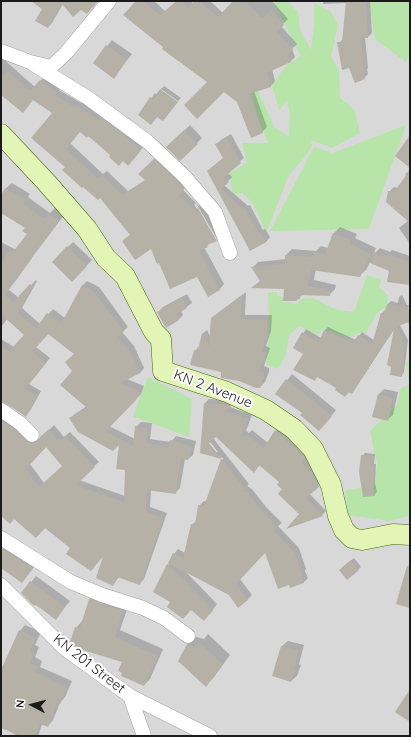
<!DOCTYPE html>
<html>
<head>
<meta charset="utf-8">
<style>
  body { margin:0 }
  #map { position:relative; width:411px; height:737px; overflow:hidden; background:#ecebe1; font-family:Quicksand,sans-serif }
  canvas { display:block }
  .frame { position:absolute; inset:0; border:2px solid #1b1b1b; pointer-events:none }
  .north { position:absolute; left:12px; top:685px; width:40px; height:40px; -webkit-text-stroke:3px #fff; paint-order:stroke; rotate:276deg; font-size:11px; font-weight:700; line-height:16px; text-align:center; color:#1b1b1b }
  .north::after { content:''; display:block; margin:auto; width:14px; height:18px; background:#1b1b1b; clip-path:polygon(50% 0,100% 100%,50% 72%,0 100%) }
</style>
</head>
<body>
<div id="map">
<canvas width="411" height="737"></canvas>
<div class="frame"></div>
<div class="north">N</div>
</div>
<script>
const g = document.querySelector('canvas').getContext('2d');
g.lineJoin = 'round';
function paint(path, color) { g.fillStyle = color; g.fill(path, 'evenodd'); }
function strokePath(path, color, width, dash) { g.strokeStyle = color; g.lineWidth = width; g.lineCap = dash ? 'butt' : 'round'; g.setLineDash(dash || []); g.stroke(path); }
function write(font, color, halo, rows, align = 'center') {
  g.font = font + ' Quicksand,sans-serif'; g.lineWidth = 4; g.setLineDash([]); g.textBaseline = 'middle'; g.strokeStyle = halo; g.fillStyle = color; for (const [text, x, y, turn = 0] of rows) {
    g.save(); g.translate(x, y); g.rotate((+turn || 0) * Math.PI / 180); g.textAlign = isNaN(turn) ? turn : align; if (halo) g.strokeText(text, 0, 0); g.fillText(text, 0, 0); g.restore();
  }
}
paint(new Path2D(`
  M1 1H410V736H1Z`), '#d9d8d8');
paint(new Path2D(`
  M273 1H287L298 12 300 31 311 50 314 26V3L331 12 338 25 331 56 339 71 340 98 355 110 360 133 332 148 311 140 312 146 303 159 289 175 266 233 253 203 242 193 233 194 229 173 236 170 247 162 242 143H268L258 118 251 91 254 83 275 128 289 137 290 114 287 101 279 110 272 85 285 67 301 56Z
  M369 1H410V53L406 62 375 39Z
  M406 125 369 229 270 231 314 147 333 153Z
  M367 275 381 280 379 287 388 295 387 307 377 313 366 333 361 332 349 338 324 329 317 335 299 326 289 335 285 357 278 369 266 365 269 327 268 292H277V296L283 297V302L298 304 301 299 313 298 337 310 354 312Z
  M410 359V516L390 521 347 515 346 490 375 486 377 464 370 431 397 405 401 388 409 385 406 363Z
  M148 377 192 399 189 437 133 416Z`), '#b7e4a9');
paint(new Path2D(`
  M33 1H98L81 8 63 4 52 23 48 27 43 9Z
  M137 1H154L165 11 177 1H191L193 4 196 1H210L223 13 235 1H272L288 19 281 26 297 44 292 49 295 57 291 61 272 69 275 81 271 86 254 91 267 127 262 132 238 101 208 82 165 47Z
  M323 1H370L372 33 368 37H365L368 68 367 69 368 74 364 78 339 43 343 39 347 3 323 4Z
  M112 40 132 54 113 78 94 63Z
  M1 57 35 87 45 76 61 87 59 90 81 103 82 102 145 145 133 160H124L112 155 88 135 80 131 70 143 103 174 107 171 128 191 146 180 140 174 159 155 188 185 183 190 199 206 203 204 221 236 216 240 204 247 224 284 220 289 208 295 197 276 159 262 151 247 123 241 131 234 100 197 66 167 53 113 33 99 1 93ZM196 203 217 239H215L194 204Z
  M164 86 181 98 178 101 161 89Z
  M155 93 157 95 158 116 151 124 139 115Z
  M190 125 202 138 180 160 168 147Z
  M231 134 244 158 227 172 232 177 224 185 248 206 250 205 263 230 265 229 270 237 266 242 250 250 208 171 224 157 217 144 221 140Z
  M410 170V244L399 228 409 220 389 192 394 187 398 188 407 176 405 174Z
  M12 183 30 194 28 197 50 213 55 208 64 215 40 247 35 253 26 227 1 212V197L6 188Z
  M340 227 357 234 355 238 376 248 373 255 380 248 390 252 392 250 410 256V284L390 270 370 262 366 270 359 276 316 269 314 280 336 285 335 289 329 295 303 294 297 300 285 288 254 287 261 280 252 268 258 262 286 259V255L292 249 316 251 321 246 328 248 334 233Z
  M1 242 32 258 14 283 8 289 19 298 36 280 37 281 22 308 40 324 53 309 65 318 82 286 87 281 99 287 128 327 122 332 134 346 144 368 140 373 127 379 144 386 141 394 109 426 135 439 136 427 141 422 152 423 150 439 171 442 176 436 196 441 193 455 188 459H185L180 488 175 493 151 490 150 507 167 513 144 579 139 584 119 577 113 585 104 555 91 570 71 548 45 527 1 516V411L35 439H40L54 425 64 437 70 432 99 462 79 480 125 496 127 469 120 443 70 418 75 414 87 406 73 371 75 354 49 333 36 347 50 358 29 384 41 391 30 411 26 415 1 401V339L14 347 25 335 8 318 1 327ZM47 446 63 466 44 483 30 464Z
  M73 242 92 260 72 281 53 262Z
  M246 292 245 315H272L271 331 266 346 270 348 264 366 269 368V372L265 382 260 387 222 371 195 351 200 345 202 334 207 330 210 336 212 318Z
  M187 294 192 303 181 311 183 315 178 320 158 312 163 307Z
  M402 295 407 305H410L408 308 410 311V324L406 322 400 325 408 340 404 372 401 376 392 367 395 328 352 393 337 388 304 354 295 348 306 329 321 338 325 330 328 327 356 340 362 332 374 340 382 313 385 310 386 311 388 304 391 301 398 303 399 297Z
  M292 374 336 410 325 424 303 413 276 394Z
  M384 389 398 392 393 415 387 420 379 394Z
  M209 399 232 401 230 407 252 415 246 431 249 433 252 430 268 443 276 431 280 426 309 453 306 457 317 471 323 481 309 493 326 511 322 515 300 514 280 481 260 465 254 471 216 436 213 438 249 484 247 486 252 489 266 507 282 523 278 526 299 548 306 569 305 571 308 578 303 583 265 552 240 579 252 595 247 600 230 594 185 571 217 604 210 614 172 602 154 592 174 554 178 549 185 553 192 525 197 520 199 506 204 501 207 502 223 458 201 453 205 403ZM207 438 218 452H215L205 439Z
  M365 453 375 454 374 464H376L375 483 377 492 374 495 362 456Z
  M8 544 38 562 22 582 1 566V551Z
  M354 558 361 567 347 579 342 568Z
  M36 576 70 601 56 618 22 593Z
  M96 593 129 604 120 630 163 649 150 679 144 685 123 661 76 628 83 620 90 599Z
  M25 625 41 632 35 645 39 647 35 657 42 661 40 667 72 681 65 697 60 703 53 720 48 726 42 724 39 734 37 736H15L16 735 1 727V666L3 667 20 631Z
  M208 634 230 655 214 677 206 685 187 645 196 637 204 639Z
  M288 641 304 645 299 664 301 665 297 676 291 681 273 675 282 646Z`), '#0003');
paint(new Path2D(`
  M31 1H98L87 14 81 10 73 17 62 4 48 28 35 21 42 9Z
  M136 1H144L160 15 177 1H182L188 8 194 1H200L218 17 233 1H245L262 18 271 10 284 25 277 31 293 50 288 54 291 62 267 73 271 87 249 94 263 133 251 138 237 102 224 92 197 119 184 105 207 82 162 49 163 47 123 15Z
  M346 1H366L368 38H361L365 73H363L365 79 355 83 349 68 342 70 337 42H342Z
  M106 45 127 60 114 79 93 63Z
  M8 71 30 91 40 80 57 92 55 95 76 108 77 106 98 120 100 117 124 135 141 150 128 166 123 161 119 166 109 157 110 155 88 136 87 138 80 132 66 149 98 179 102 175 123 195 145 180 138 174 154 159 177 181 184 191 179 195 194 210 198 208 216 240 217 241 207 245 208 247 199 251 220 290 208 297 197 277 170 289 159 263 157 264 151 249 135 260 122 241 130 235 100 198 98 200 83 187 82 188 62 170 65 167 31 138 52 113 33 100 23 113 1 95V78Z
  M160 89 178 102 163 121 157 117 151 125 138 115 150 97 153 99Z
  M184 130 198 144 180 161 166 147Z
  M410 135V168L395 156Z
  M227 138 241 163 224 177 229 182 221 189 243 209 245 208 259 233 260 232 266 242 250 251 207 171 223 158 215 144Z
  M410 170V223L386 202 388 191 394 192Z
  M5 188 25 199 23 203 44 219 49 213 59 220 5 295 13 302 30 284 33 286 18 313 36 328 47 313 61 324 82 285 94 292 124 332 117 337 130 351 140 373 120 383 140 391 136 400 106 431 133 446 135 426 148 428 146 443 169 447 170 440 192 446 188 460 181 459 176 494 147 490 146 512 163 518 140 585 117 577 113 586 96 578 103 556 91 571 66 554 70 548 45 528 36 538 14 519 10 524 1 516V420L15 430 26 441 30 443 38 441 40 437 49 429 59 441 65 436 95 467 76 485 124 502 125 470 116 469 119 445 113 451 78 432 69 418 87 408 60 385 72 371 65 362 74 354 48 334 32 352 46 363 25 389 37 396 26 417 6 403 1 402V347L9 351 24 335 1 314V264L8 251 12 253 27 234 22 231 25 228 1 213V195ZM46 447 62 466 39 487 26 469Z
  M333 233 351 240 350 244 371 254 360 277 311 270 308 286 330 291V296L300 295V299H297V301H283L284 289 251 288 260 281 251 267 285 264V255L313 257 314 252 325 254Z
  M67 246 87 266 72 282 52 262Z
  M374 252 386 257 387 254 410 262V285L387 282 389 271 370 263Z
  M242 295 240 319 268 320 267 337 262 351 266 353 259 371 264 373V378L260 388H256L239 381 221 378V372L190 365 194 350 198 351 202 333 209 346 211 318Z
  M182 298 187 308 176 315 179 320 166 328 157 312Z
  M387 304 410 309V321L397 327 405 343 402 377 390 375 391 367 387 365 394 329 352 394 349 392 345 397 335 390 336 388 317 377 315 381 293 370 303 354 293 348 302 332 319 342 324 330 353 343 358 335 372 344 381 313 384 314Z
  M286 379 332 416 319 431 300 415 302 413 275 394Z
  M378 394 393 398 388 421 372 417Z
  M204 403 228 405 230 406 226 411 248 419 242 436 244 437 246 434 264 448 275 430 276 431 303 456 305 458 302 462 313 475 319 487 306 498 323 516 286 529 299 514 278 494 282 489 277 485 279 482 259 465 254 473 216 437 209 443 245 489 244 491 248 493 262 511 278 528 274 531 295 553 302 574 301 575 304 583 290 588 289 585 278 589 265 553 236 584 248 600 238 608 229 595 168 563 173 553 183 558 191 524 195 525 198 505 204 506 221 459 200 453Z
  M361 455 373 456 372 466H374L373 486 375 496 363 497 359 472Z
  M1 548 33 568 22 583 1 568Z
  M351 560 359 570 347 580 339 570Z
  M167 564 213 610 204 621 191 610 183 619 167 607 170 602 153 592Z
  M407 566H410V608L396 604Z
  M30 581 65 607 56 620 36 605 35 606 32 604 21 593Z
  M89 599 123 611 115 637 158 656 144 686 121 676 122 673 118 671 122 662 79 649 70 642 75 627 80 628Z
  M19 630 36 638 30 651 34 653 30 663 38 666 35 672 67 687 60 704 57 702 48 727 40 724 35 736H22L1 728V670Z
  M199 642 223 664 206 687 178 661 187 644 195 647Z
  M281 646 299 651 294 669 296 670 291 682 272 676Z
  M410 689V722L395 712Z`), '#b5b1a7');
const minor = new Path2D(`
  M1 51 30 62 51 67 66 53 109 1
  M30 62 88 98 148 142 185 177 215 212 230 253
  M1 410 20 423 32 435
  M1 538 71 582 102 595 143 608 164 618 188 636
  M1 585 64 648 130 696 144 736
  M130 696 210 736`);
const secondary = new Path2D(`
  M1 134 47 183 87 229 106 258 125 276 154 332 161 339 163 371 227 392 266 410 294 429 313 449 331 485 338 516 344 530 352 538 362 540 393 534 410 535`);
strokePath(minor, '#a2a2a2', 15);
strokePath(secondary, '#47690b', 21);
strokePath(minor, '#fff', 14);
strokePath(secondary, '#e2f5b7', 20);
write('14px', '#1b1b1b', '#fff', [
  ["KN 2 Avenue",213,389,21],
  ["KN 201 Street",89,664,38]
]);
</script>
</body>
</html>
